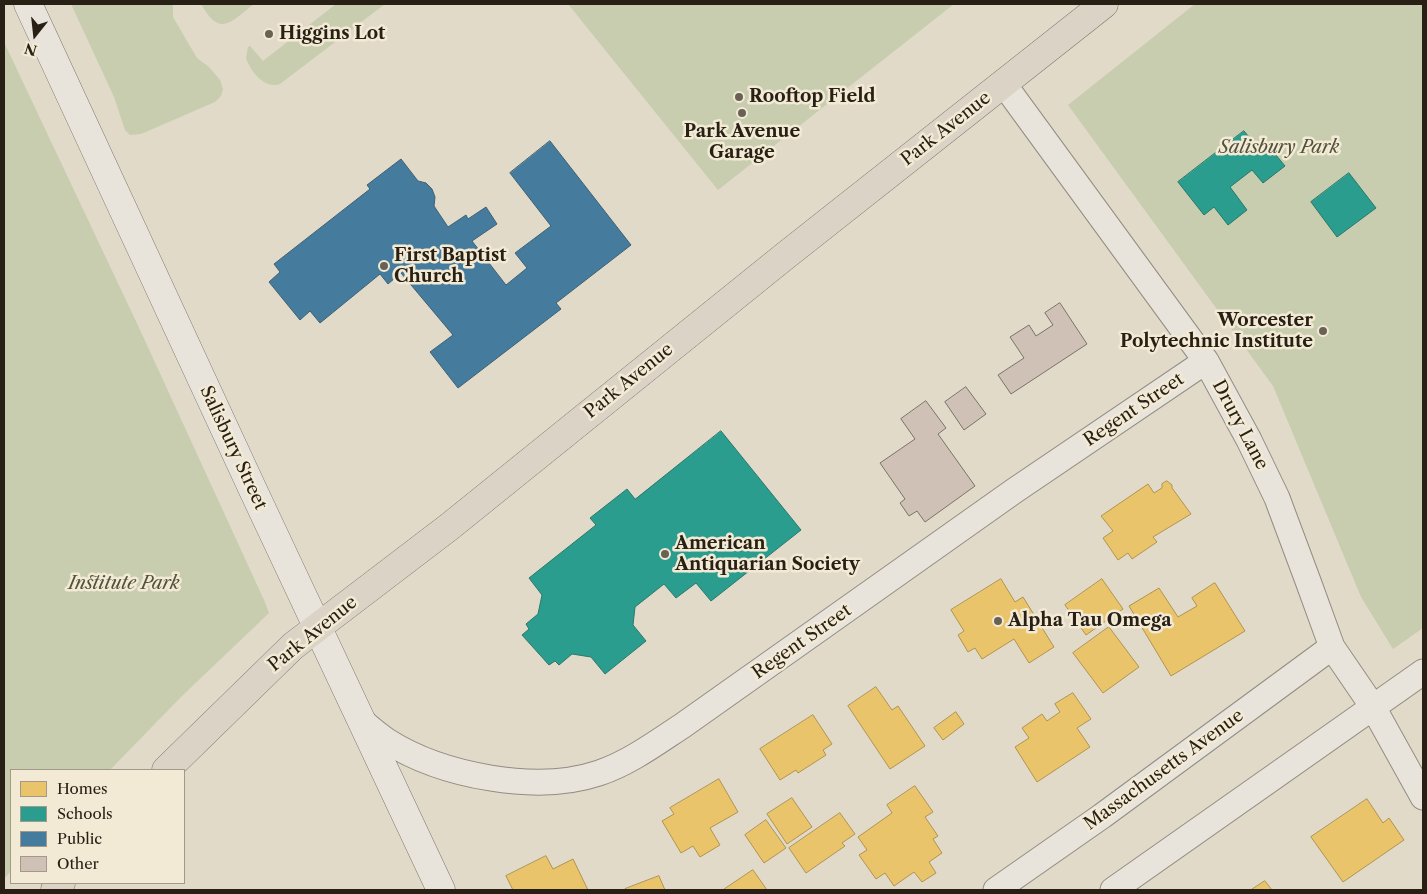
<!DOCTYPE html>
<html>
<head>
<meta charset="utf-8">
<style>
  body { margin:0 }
  #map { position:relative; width:1427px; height:894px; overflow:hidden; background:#e1dac9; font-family:"Libre Caslon Text",serif }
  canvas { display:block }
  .frame { position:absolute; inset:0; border:5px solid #292015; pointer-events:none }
  .legend { position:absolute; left:10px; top:769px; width:175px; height:115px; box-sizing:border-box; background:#f2ead5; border:1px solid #a29988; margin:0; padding:6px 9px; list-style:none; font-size:15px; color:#292015 }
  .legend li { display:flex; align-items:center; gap:10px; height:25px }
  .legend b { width:25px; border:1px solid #a29988 }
  .north { position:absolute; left:10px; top:10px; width:50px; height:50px; -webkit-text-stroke:4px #f2ead5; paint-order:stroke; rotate:196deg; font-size:14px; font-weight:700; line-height:20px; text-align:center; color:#292015 }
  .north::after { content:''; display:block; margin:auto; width:18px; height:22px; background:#292015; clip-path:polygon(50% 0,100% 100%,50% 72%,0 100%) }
</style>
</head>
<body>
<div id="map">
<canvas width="1427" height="894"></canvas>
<div class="frame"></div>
<ul class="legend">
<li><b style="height:14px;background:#e9c46a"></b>Homes</li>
<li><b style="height:14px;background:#2a9d8f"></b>Schools</li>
<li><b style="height:14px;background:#457b9d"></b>Public</li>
<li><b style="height:14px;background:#cfc1b6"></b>Other</li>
</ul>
<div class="north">N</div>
</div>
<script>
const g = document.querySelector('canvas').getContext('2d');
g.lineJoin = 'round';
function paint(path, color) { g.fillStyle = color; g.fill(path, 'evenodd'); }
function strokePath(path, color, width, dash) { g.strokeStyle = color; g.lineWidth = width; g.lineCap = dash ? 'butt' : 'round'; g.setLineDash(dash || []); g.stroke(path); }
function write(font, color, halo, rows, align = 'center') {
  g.font = font + ' "Libre Caslon Text",serif'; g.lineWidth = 5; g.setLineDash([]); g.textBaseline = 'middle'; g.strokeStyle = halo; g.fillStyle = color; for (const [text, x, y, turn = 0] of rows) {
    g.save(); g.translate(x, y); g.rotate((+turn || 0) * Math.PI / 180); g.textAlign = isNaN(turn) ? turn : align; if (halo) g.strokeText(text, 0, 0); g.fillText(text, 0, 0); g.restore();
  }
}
paint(new Path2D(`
  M71 4H173V17L197 58 209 67 220 80 223 89 221 96 215 102 141 134 130 135 125 130 114 97Z
  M201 4H254C231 22 220 38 201 4Z
  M336 4H385L280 84C264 89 251 72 246 58L248 47 250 46 263 61Z
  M568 4H954L718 190Z
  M1195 4H1423V628L1393 649 1361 597 1273 386 1068 105Z
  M4 42 141 332 264 600 269 613 181 697 110 770H11V871L4 879Z`), '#c7cdae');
const homes = new Path2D(`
  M1167 481 1172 485V488L1191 514 1153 537 1157 542 1132 559 1128 553 1118 560 1103 538 1113 531 1101 516 1148 484 1154 493 1162 488V484Z
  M1001 579 1015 602 1023 597 1054 647 1029 663 1014 639 982 659 975 648 968 652 958 635 964 631 951 610Z
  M1102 579 1123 609 1086 635 1065 605Z
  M1215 583 1245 631 1171 676 1129 606 1159 588 1178 617 1197 606 1192 598Z
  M1109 627 1139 667 1103 693 1073 653Z
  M876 687 892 710 898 706 925 746 890 769 848 706Z
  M1073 693 1091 719 1077 728 1090 747 1037 782 1015 747 1029 738 1022 728 1042 714 1047 721 1060 712 1055 704Z
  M956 712 964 724 943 740 934 728Z
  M813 715 832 744 823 750 826 755 798 773 796 770 780 780 760 749Z
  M719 779 738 812 710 828 720 845 700 857 693 846 681 853 662 821 674 814 670 808Z
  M915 786 933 812 925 817 938 836 933 839 942 853 929 862 936 873 922 882 914 872 894 886 885 873 876 879 859 855 867 850 858 837 892 813 887 805Z
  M792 798 812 827 787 844 767 814Z
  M1367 799 1383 823 1389 818 1404 840 1343 882 1311 837Z
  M840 813 855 834 842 843 845 846 806 873 789 848Z
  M766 820 786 848 764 863 745 835Z
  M546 856 553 869 573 859 588 890H513L506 876Z
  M753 870 767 890H723Z
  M659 876 665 890H625V889Z
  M1265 881 1272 890H1251Z`);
paint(homes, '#e9c46a');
strokePath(homes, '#af9350', 1);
const schools = new Path2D(`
  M1244 131 1259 149 1266 143 1285 166 1263 183 1252 170 1230 187 1247 210 1228 225 1214 207 1204 215 1178 182Z
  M1349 173 1376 208 1337 237 1311 202Z
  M721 431 801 530 711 601 696 583 676 598 664 584 635 607 633 625 646 641 605 674 591 657 572 654 559 665 555 661 549 665 522 635 529 629 526 624 538 614 542 595 529 578 596 525 590 518 627 489 635 499Z`);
paint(schools, '#2a9d8f');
strokePath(schools, '#2a786a', 1);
const public = new Path2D(`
  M550 141 631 245 556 303 561 309 458 388 430 352 453 335 401 273 388 284 380 274 320 323 310 311 300 320 269 282 280 272 274 264 370 189 367 185 401 159 418 181 426 183 432 189 435 197 434 206 448 227 466 215 468 219 486 207 497 224 472 241 506 285 527 268 515 253 551 226 510 173Z`);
paint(public, '#457b9d');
strokePath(public, '#3d6074', 1);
const building = new Path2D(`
  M1060 303 1087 344 1011 394 998 375 1024 358 1010 337 1029 325 1036 336 1053 325 1045 313Z
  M966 387 986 414 964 430 945 402Z
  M926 401 946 428 938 434 975 486 925 522 917 511 909 516 900 503 905 499 880 463 915 439 901 419Z`);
paint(building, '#cfc1b6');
strokePath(building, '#78736a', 1);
const minor = new Path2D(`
  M1003 83 1206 361 1249 440 1277 498 1308 581 1332 647 1373 707 1423 797
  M363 722C371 729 378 735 387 741 442 776 537 794 599 773 629 763 656 743 682 726L1014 491 1206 361
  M996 890 1102 816 1332 647
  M1113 890 1423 672`);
const secondary = new Path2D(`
  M28 4C104 165 177 328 253 490 315 624 379 757 441 890`);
const primary = new Path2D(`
  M166 770 293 646 449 527 785 256 1104 4
  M55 890 61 883`);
strokePath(minor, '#928d82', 27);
strokePath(secondary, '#78736a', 29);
strokePath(primary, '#78736a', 29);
strokePath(minor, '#e8e4db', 25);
strokePath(secondary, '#e8e4db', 28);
strokePath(primary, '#dbd4c6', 28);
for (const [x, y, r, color] of [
  [269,34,5,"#696154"],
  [739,97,5,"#696154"],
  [742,113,5,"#696154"],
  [384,266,5,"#696154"],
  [1323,331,5,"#696154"],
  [665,554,5,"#696154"],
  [998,621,5,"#696154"]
]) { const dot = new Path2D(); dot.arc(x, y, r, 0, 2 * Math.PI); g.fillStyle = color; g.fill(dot); strokePath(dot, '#f2ead5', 2); }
write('bold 18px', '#292015', '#f2ead5', [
  ["Higgins Lot",279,34],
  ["Rooftop Field",749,97],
  ["Park Avenue",742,132,"center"],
  ["Garage",742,153,"center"],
  ["First Baptist",394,256],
  ["Church",394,277],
  ["Worcester",1313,321,"right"],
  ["Polytechnic Institute",1313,342,"right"],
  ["American",675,544],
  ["Antiquarian Society",675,565],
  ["Alpha Tau Omega",1008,621]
], 'left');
write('18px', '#292015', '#f2ead5', [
  ["Park Avenue",946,129,-38],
  ["Park Avenue",629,381,-39],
  ["Regent Street",1134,410,-34],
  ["Drury Lane",1240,425,62],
  ["Salisbury Street",233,448,65],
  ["Park Avenue",313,634,-39],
  ["Regent Street",802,642,-35],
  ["Massachusetts Avenue",1164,770,-36]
]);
write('italic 18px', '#52513c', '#f2ead5', [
  ["Salisbury Park",1279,148],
  ["Institute Park",124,584]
]);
</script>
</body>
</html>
